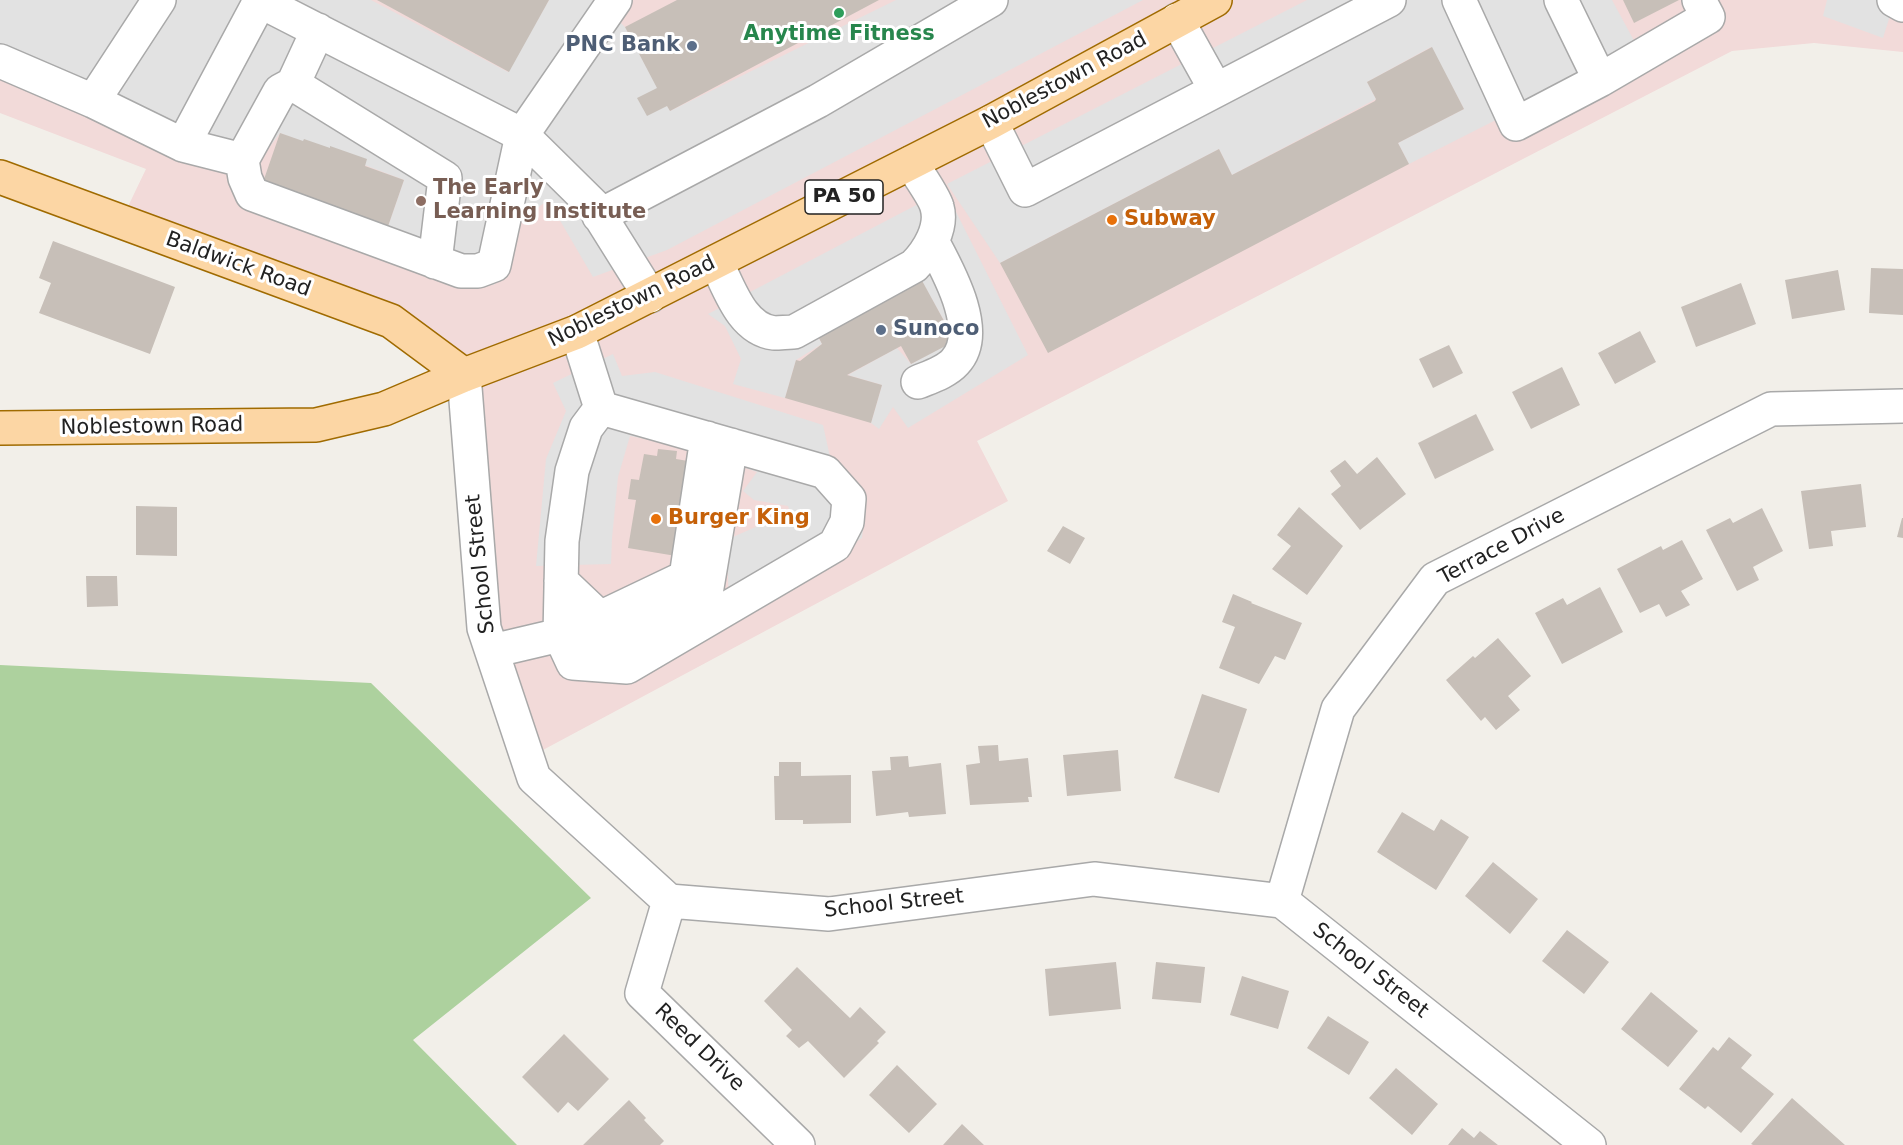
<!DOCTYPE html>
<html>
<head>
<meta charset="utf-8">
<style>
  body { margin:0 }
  canvas { display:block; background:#f2efe9 }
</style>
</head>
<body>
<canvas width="1903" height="1145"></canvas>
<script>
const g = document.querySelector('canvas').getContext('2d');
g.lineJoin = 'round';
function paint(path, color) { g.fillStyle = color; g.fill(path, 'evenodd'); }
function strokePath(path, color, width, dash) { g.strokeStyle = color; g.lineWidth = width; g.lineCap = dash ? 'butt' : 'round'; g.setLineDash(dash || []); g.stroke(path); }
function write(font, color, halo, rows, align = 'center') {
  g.font = font + ' "DejaVu Sans",sans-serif'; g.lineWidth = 6; g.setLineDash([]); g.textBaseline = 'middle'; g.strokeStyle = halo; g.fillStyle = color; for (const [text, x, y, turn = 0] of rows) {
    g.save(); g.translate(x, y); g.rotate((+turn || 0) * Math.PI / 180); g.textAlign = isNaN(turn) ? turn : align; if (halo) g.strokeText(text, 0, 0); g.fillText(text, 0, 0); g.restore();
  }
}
paint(new Path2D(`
  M0 0H1903V52L1814 43 1732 51 977 441 1008 501 528 758 484 628 464 375 391 321 121 221 146 169 0 113Z`), '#f2dad9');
paint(new Path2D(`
  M0 665 371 683 591 898 413 1040 517 1145H0Z`), '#add19e');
paint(new Path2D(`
  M0 0H371L508 72 549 0H597L625 27 670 111 896 0H1143L667 250 593 277 548 200 520 221 494 285 432 277 385 235 404 180 280 133 251 172 0 78Z
  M1307 0H1612L1638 48 1409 164 1398 143 1464 109 1431 47 1367 82 1376 99 1232 175 1219 149 1000 263 947 184Z
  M1827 0H1895L1883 38 1823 16Z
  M945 190 1028 355 908 428 893 407 879 429 871 423 882 385 848 375 897 348 911 364 955 340 920 278 817 335 822 344 796 360 785 398 733 384 741 359 725 326 708 314Z
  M613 354 622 376 655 372 823 425 830 457 866 502 862 538 730 619 726 540 790 512 788 506 754 500 743 491 757 472 679 445 630 436 618 477 612 538 611 564 536 566 546 459 566 411 553 383Z`), '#e2e2e2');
paint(new Path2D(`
  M377 0H549L509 72Z
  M677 0H879L670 111 667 106 647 116 637 98 657 88 625 27Z
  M1623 0H1679L1634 23Z
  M1432 47 1464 109 1398 143 1409 164 1048 353 1000 263 1219 149 1232 175 1375 101 1376 99 1367 82Z
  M280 133 303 141 304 139 330 148V146L367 159 365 166 404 180 385 235 262 185Z
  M53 241 175 287 150 354 39 313 51 283 39 278Z
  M1871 268 1903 269V315L1869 313Z
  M1838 270 1845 310 1792 319 1785 280Z
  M920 277 955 341 911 364 901 346 847 375 882 385 871 423 785 398 796 360 800 361 822 344 817 334Z
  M1741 283 1756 324 1696 347 1681 307Z
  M1640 331 1656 362 1615 384 1598 353Z
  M1449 345 1463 373 1433 388 1419 359Z
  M1562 367 1580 405 1531 429 1512 392Z
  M1476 414 1494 450 1435 479 1418 443Z
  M658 449 677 451 676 459 688 461 682 557 628 548 636 500 628 499 631 479 639 480 644 454 657 456Z
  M1377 457 1406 494 1360 530 1331 494 1341 486 1330 471 1345 460 1357 474Z
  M1861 484 1866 527 1831 531 1833 546 1809 549 1801 491Z
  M136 506 177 507V556L136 555Z
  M1299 507 1343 546 1307 595 1272 569 1291 546 1277 535Z
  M1762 508 1783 551 1753 567 1759 580 1737 591 1706 530 1730 518 1733 523Z
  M1902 518H1903V538L1897 537Z
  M1063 526 1085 538 1070 564 1047 551Z
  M1682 540 1703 579 1681 591 1690 605 1666 617 1659 604 1640 613 1617 569 1661 546 1663 550Z
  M86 576H117L118 606 87 607Z
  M1600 587 1623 632 1562 664 1535 613 1563 598 1567 605Z
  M1233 594 1252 602 1251 603 1302 623 1285 660 1275 656 1259 684 1219 668 1235 627 1222 622Z
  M1498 638 1531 676 1508 696 1520 710 1496 730 1485 717 1481 721 1446 680 1473 656 1475 658Z
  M1202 694 1247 709 1219 793 1174 778Z
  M998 745 999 761 1028 758 1032 797H1028L1029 802 970 805 966 765 980 763 978 746Z
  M1118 750 1121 791 1067 796 1063 755Z
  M908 756 909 767 941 763 946 814 909 817 908 812 876 816 872 771 891 770 890 757Z
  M779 762H801V776L851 775V823L803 824V820H775L774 776H779Z
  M1402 812 1434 831 1441 819 1469 837 1436 890 1377 852Z
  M1493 862 1538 899 1510 934 1465 896Z
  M1567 930 1609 962 1584 994 1542 961Z
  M1116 962 1121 1009 1049 1016 1045 969Z
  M1156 962 1205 967 1201 1003 1152 999Z
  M797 967 850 1018 860 1007 886 1032 877 1041 879 1043 844 1078 808 1041 799 1048 786 1036 792 1030 764 1001Z
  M1242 976 1289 991 1278 1029 1230 1015Z
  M1651 992 1698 1031 1668 1067 1621 1029Z
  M1328 1016 1369 1042 1349 1075 1307 1048Z
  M564 1034 609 1079 578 1111 568 1102 558 1113 522 1077Z
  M1729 1037 1752 1055 1741 1068 1774 1094 1741 1133 1708 1106 1705 1109 1679 1089 1713 1047 1718 1051Z
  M897 1065 937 1104 909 1133 869 1095Z
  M1396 1068 1438 1104 1412 1135 1369 1098Z
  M1792 1098 1845 1145H1753L1751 1144Z
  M629 1100 646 1118 644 1120 664 1141 660 1145H583Z
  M962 1124 984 1145H943Z
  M1462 1128 1474 1138 1480 1131 1498 1145H1448Z`), '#c7bfb8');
const minor = new Path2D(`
  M258 0 522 135 593 205 650 296
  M1459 0 1516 124 1600 80 1561 0
  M1894 0 1903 5
  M1177 20 1216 90
  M318 30 293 84 280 91 242 160 245 178 252 194 461 271H478L494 265 522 135 615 0
  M0 61 93 101 159 0
  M1600 80 1708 17 1699 0
  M293 84 445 178 435 262
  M93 101 183 145
  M991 122 1025 190 1389 0
  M242 160 183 145 260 1
  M599 216 818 101 991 0
  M716 262C729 287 741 329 774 333 781 333 787 332 794 332L914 266C928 252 943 228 937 207 935 198 917 172 911 163
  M577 332 601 408
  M464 375 484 628 534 778 669 901 829 914 1094 879 1282 901 1589 1145
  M918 382C930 377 946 372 955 362 983 332 948 271 932 241
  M601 408 825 472 849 499 847 522 835 545 627 667 573 663 560 635 562 541 572 471 586 428Z
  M561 581 600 618 686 577 707 438
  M579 598 593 640 616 645 680 608 686 577
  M701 623 731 445
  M492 651 560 635
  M669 901 642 993 798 1145
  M1282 901 1338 709 1435 579 1771 409 1903 406`);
const major = new Path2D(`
  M0 177 391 321 464 375
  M0 428 316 425 384 409 464 375 577 332 991 122 1215 0`);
strokePath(minor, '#a9a9a9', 36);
strokePath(major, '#a06b00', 36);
strokePath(minor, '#fff', 33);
strokePath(major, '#fcd6a4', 33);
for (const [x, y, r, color] of [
  [839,13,6,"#2e9e5b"],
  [692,46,6,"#5c6f8a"],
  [421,201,6,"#8d6e63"],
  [1112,220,6,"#e8710a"],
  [881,330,6,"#5c6f8a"],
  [656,519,6,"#e8710a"]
]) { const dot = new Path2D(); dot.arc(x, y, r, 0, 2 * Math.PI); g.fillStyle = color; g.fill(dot); strokePath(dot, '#fff', 2); }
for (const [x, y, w] of [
  [844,197,78]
]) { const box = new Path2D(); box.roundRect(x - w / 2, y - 17, w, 34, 4.5); g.fillStyle = '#fff'; g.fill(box); strokePath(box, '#222', 1.5); }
write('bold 20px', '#222', null, [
  ["PA 50",844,197]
]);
write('bold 21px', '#27864d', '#fff', [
  ["Anytime Fitness",839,35]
]);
write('bold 21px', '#4e5e75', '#fff', [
  ["PNC Bank",680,46],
  ["Sunoco",893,330,"left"]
], 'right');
write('21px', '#222', '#fff', [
  ["Noblestown Road",1065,81,-28],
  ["Baldwick Road",238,265,20],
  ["Noblestown Road",632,302,-26],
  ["Noblestown Road",152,427,-1],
  ["Terrace Drive",1502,547,-28],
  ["School Street",481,564,-96],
  ["School Street",894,904,-6],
  ["School Street",1370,971,38],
  ["Reed Drive",699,1048,44]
]);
write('bold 21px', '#785e54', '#fff', [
  ["The Early",433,189],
  ["Learning Institute",433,213]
], 'left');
write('bold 21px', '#c56008', '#fff', [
  ["Subway",1124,220],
  ["Burger King",668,519]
], 'left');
</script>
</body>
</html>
